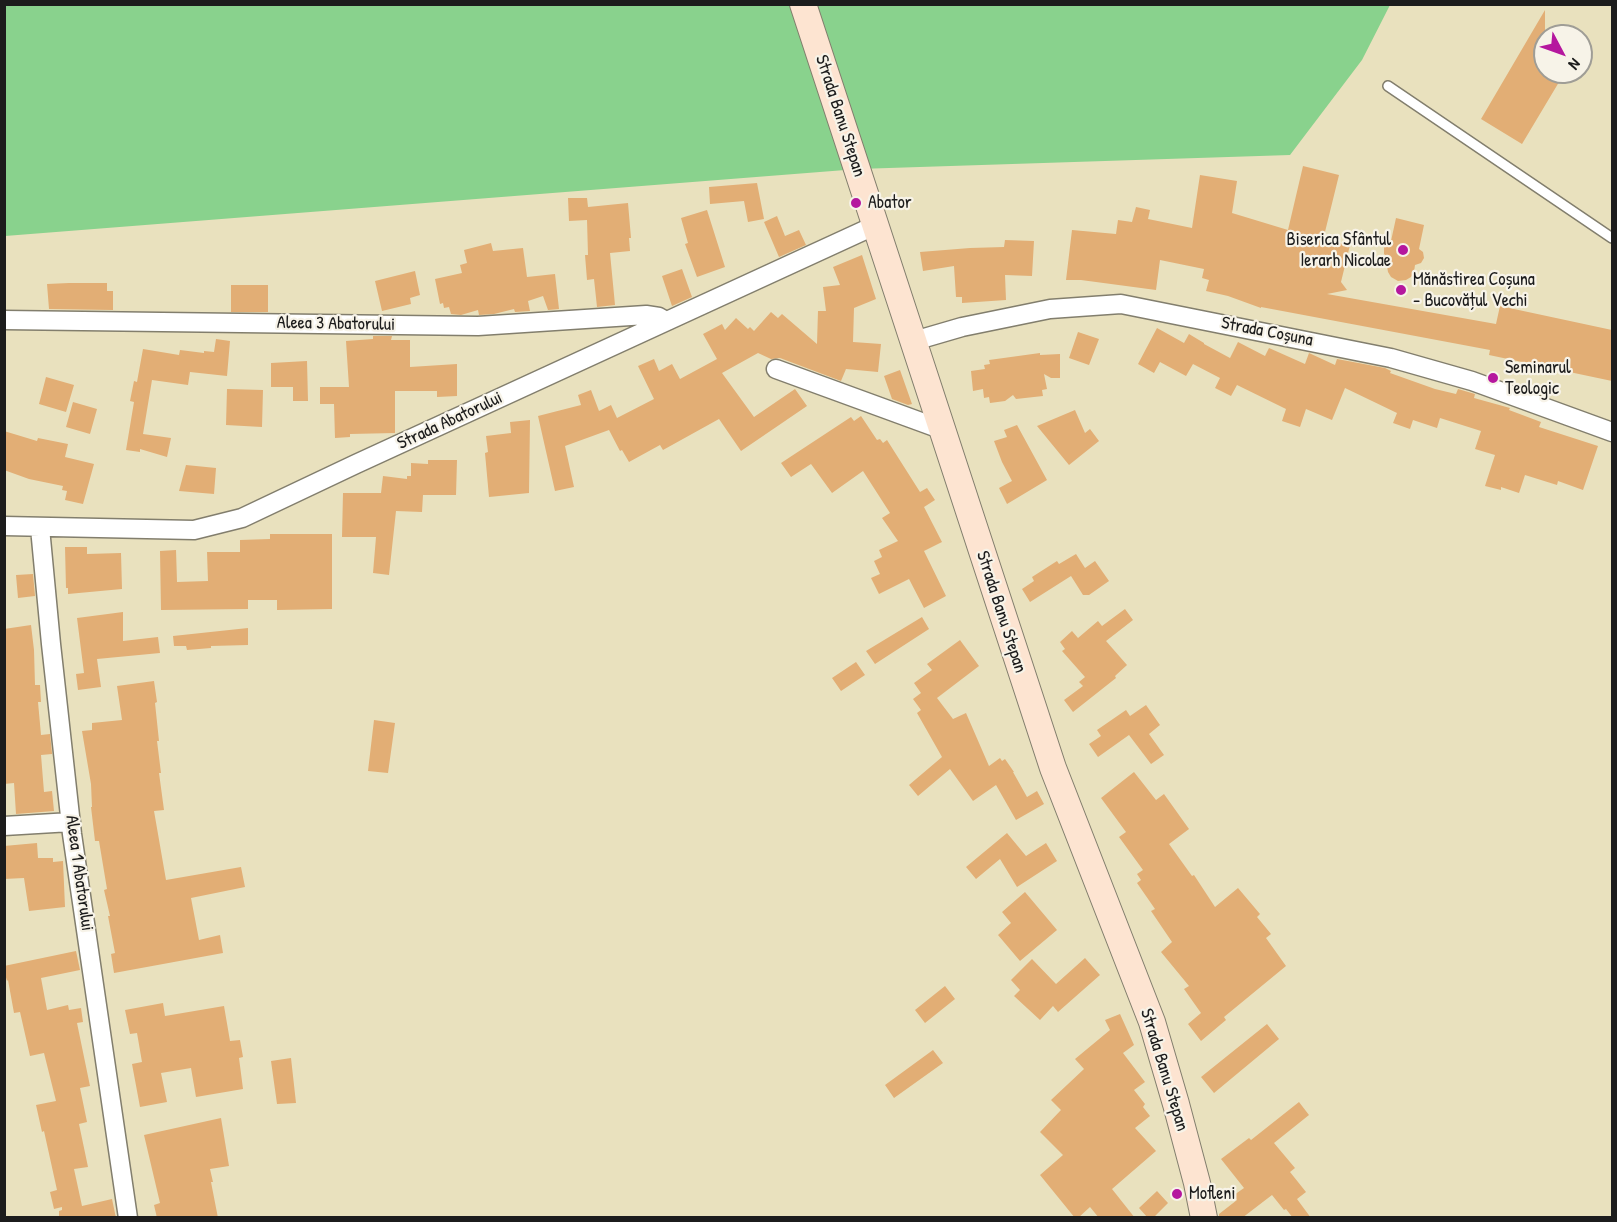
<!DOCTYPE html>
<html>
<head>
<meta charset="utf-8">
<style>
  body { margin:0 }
  #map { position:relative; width:1617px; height:1222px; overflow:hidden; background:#e9e1be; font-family:"Patrick Hand",sans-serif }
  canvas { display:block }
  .frame { position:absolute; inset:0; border:6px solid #1c1c1c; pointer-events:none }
  .north { position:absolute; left:1533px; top:24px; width:60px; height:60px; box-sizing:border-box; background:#f7f3e8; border:2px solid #9f9d96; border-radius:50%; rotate:131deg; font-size:16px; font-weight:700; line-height:24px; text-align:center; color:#1c1c1c }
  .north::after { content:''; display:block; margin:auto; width:21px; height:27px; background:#b5179e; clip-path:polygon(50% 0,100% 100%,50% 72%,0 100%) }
</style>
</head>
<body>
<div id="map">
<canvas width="1617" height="1222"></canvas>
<div class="frame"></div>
<div class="north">N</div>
</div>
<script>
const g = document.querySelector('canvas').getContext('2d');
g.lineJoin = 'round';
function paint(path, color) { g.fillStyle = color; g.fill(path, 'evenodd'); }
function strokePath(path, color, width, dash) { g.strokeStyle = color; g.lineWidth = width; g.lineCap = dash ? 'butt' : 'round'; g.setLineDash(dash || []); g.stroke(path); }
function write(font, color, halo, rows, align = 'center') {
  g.font = font + ' "Patrick Hand",sans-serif'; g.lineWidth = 4.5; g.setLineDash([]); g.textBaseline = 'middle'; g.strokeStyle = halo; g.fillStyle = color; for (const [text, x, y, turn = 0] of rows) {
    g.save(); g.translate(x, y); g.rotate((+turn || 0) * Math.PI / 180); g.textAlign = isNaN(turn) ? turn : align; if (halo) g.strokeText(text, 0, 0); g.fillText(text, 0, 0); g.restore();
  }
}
paint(new Path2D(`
  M5 5H1390L1362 60 1290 155 858 169 5 236Z`), '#89d28d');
paint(new Path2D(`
  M1545 10V72H1565L1522 144 1481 119Z
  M1303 166 1339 175 1323 240 1350 245 1341 282 1347 290 1327 294 1496 324 1500 306 1612 330V381L1489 355 1490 350 1261 307V308L1228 296 1206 291 1209 280 1202 278 1204 269 1160 260 1156 290 1081 280H1066L1072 230 1116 234 1118 220 1132 222 1136 207 1150 210 1148 219 1192 228 1200 175 1237 181 1232 213 1288 230Z
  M757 183 764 219 748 222 744 201 710 204 709 187Z
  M568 198H587L588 207 628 203 631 238H629L630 251 610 253 615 305 597 307 594 279 587 280 585 255H588L587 220 569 221Z
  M707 210 725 267 697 277 685 244 688 243 681 218Z
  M777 216 785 236 799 230 806 245 779 257 764 222Z
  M1396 218 1424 225 1419 249 1423 252 1424 258 1421 263 1415 265 1414 272 1411 277 1406 280 1398 281 1391 277 1388 272 1387 266 1389 258 1384 254V248L1388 243 1391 241Z
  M1005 240 1034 241 1032 276 1005 275 1006 300 962 303V297H956L954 266 923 271 920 252 970 248 1004 247Z
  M491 243 493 251 523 248 527 277 555 274 559 309 548 310 543 296 528 301 530 311 515 312 514 309 494 314 479 315 478 310 461 315 451 314 449 307 444 308 443 303 440 304 435 279 462 273 460 265 467 263 464 250Z
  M862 255 876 299 854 308 853 342 881 344 878 372 846 369 841 381 780 358 771 359 758 353 722 373 754 417 795 389 807 406 741 451 719 419 663 450 660 445 629 462 622 450 620 451 609 430 565 446 574 487 555 491 538 416 581 405 578 395 591 390 599 411 611 405 617 418 654 399 638 366 654 359 659 371 672 364 680 379 717 359 703 334 722 324 725 330 736 318 748 329 750 327 754 331 771 312 778 318 782 314 817 344 818 311H826L823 287 840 285 833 267Z
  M682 269 692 297 672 306 662 276Z
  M415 271 420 295 410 298 411 304 382 311 375 281Z
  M69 283H107V291H113V310L49 309 47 284Z
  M231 285H268V312H231Z
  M1157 328 1184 343 1189 334 1204 343V344L1230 358 1238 342 1265 356 1269 348 1305 364 1309 353 1335 365 1337 359 1385 368 1391 371 1390 373 1435 389 1456 394 1458 389 1475 394 1474 398 1510 408 1509 410 1541 422 1539 427 1598 446 1583 490 1558 481 1557 485 1525 475 1519 493 1501 487V490L1485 486 1495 455 1475 449 1481 431 1440 418 1437 428 1413 420 1410 429 1393 423 1397 413 1345 388 1332 420 1306 409 1300 427 1282 421 1286 409 1237 385 1231 396 1215 388 1220 378 1193 364 1186 376 1160 362 1154 373 1138 364Z
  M1078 332 1099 339 1089 365 1069 358Z
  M373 336H392L391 340H410V367L457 364V396L437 397V391H395V433L350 434V437L335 438 334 404H320V387H349L346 341 373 339Z
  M216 339 230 341 227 376 190 372 188 385 152 380 143 434 171 438 167 457 140 449V452L126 450 134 402 130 401 134 381 137 382 143 349 179 355 180 350 204 353V351L214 352Z
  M1040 353V355L1060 354V378H1051L1044 374 1047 389 1042 390 1043 396 1016 399 1013 395 1005 401 990 403 989 397 984 398 983 389 973 391 971 371 985 369 984 365 990 364 989 360Z
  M307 361 308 401H293V387H271V363Z
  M900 370 912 404 908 405 892 399 884 376Z
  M46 377 74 385 66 412 39 404Z
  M227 389 263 390 262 427 226 425Z
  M73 402 97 409 90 434 66 427Z
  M1075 410 1085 433 1090 429 1099 441 1069 465 1037 426Z
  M861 416 877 440 880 439 883 443 887 440 920 492 927 488 935 500 924 507 942 542 924 551 946 596 924 608 909 579 879 594 871 578 880 574 874 561 882 557 879 550 898 541 882 518 890 513 863 471 832 493 811 464 791 477 781 463 851 417 854 421Z
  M530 420 529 493 489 497 485 453 488 452 486 436 511 433 510 422Z
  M1017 425 1047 480 1007 504 999 488 1012 481 1002 462 994 441 1007 437 1004 430Z
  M4 431 37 441 38 438 68 444 65 457 94 464 83 504 65 500 67 491 62 490 63 486 29 479 4 470Z
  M428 460H457L456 495H423L422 512 396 511 389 575 373 573 376 537H342L343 493H381L383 476 407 479V476H411V463L428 464Z
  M186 465 216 468 214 494 179 491Z
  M270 534H332V609L277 610V600H248V609L161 610 160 551 176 550 177 582 208 581 207 552H240V540L270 539Z
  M65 547H87V554L121 553 122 589 68 594V588H66Z
  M1076 554 1085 568 1095 561 1109 581 1089 595H1083L1071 576 1030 602 1022 589 1034 581 1032 577 1057 561 1059 564Z
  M33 574 35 596 18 598 16 575Z
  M1125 609 1133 620 1106 641 1127 665 1115 676 1116 678 1073 712 1064 700 1083 686 1079 682 1085 677 1062 651 1065 649 1060 642 1072 631 1078 638 1098 621 1102 626Z
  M123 612V641L158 637 160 653 97 659 101 687 78 690 76 674 84 673 77 618Z
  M922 617 929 629 875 664 866 651Z
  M31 625 34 650 35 685H40L41 702H38L41 735 50 734 52 753V754L41 755 44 792 52 791 54 811 16 814 14 783 4 784V629Z
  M248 628V645L211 646V648L187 650 186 646H174L173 636Z
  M960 640 979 666 937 698 953 719 966 713 989 766 1000 758 1002 761 1005 759 1014 772H1013L1027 797 1037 791 1044 804 1016 820 996 785 973 801 950 769 918 796 909 785 942 757 917 713 921 710 913 699 921 693 914 683 932 670 927 664Z
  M856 662 865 675 841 691 832 678Z
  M154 681 157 702 155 703 159 741H157L161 773H159L164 810 154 811 166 880 241 867 245 887 191 898 199 940 220 935 223 953 114 973 111 954 115 953 108 916H110L104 890 107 889 99 841H95L91 807H92L91 784 82 731 92 730V723L122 720 117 686Z
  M1146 705 1160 725 1149 734 1164 755 1151 764 1129 735 1098 757 1089 744 1101 736 1097 730 1126 710 1130 716Z
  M374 720 395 723 388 773 368 771Z
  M1134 772 1156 800 1164 794 1189 829 1169 844 1192 876 1194 875 1215 907 1238 888 1260 914 1257 917 1271 934 1266 938 1286 966 1224 1017 1226 1020 1201 1041 1188 1024 1201 1013 1184 989 1189 986 1161 952 1172 942 1151 911 1155 909 1137 883 1141 880 1137 874 1143 870 1119 837 1126 832 1101 798Z
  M1007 833 1026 856 1046 843 1057 861 1017 887 1000 859 976 879 966 867Z
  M37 843 38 858H53V862L63 861 65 907 29 911 24 878 4 879V846Z
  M1025 892 1057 930 1020 961 998 935 1011 923 1002 912Z
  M76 951 80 970 41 978 47 1010 68 1005 69 1010 81 1008 83 1022 77 1023 90 1086 80 1088 87 1122 79 1124 88 1167 74 1169 82 1206 112 1199 116 1218H59V1211L62 1210V1207L54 1209 50 1192 57 1190 44 1131 42 1132 36 1105 56 1101 44 1053 30 1056 20 1012 14 1013 8 980 7 981 4 970V966Z
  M1085 958 1100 975 1058 1012 1053 1006 1040 1020 1014 996 1020 990 1011 980 1032 959 1056 984Z
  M945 986 955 999 925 1023 915 1010Z
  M163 1003 165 1016 224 1006 230 1041 240 1040 243 1057 239 1058 243 1089 196 1097 191 1068 161 1073 167 1102 140 1107 132 1064 142 1062 137 1033 130 1034 125 1010Z
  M1120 1014 1134 1045 1123 1053 1145 1082 1134 1090 1145 1104 1143 1107 1150 1116 1135 1128 1156 1151 1112 1189 1135 1218H1099L1090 1207 1078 1218H1075L1040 1175 1063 1155 1040 1132 1061 1110 1051 1100 1084 1069 1075 1059 1110 1030 1105 1020Z
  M1267 1024 1279 1039 1214 1093 1201 1077Z
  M933 1050 943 1063 894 1098 885 1085Z
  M291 1058 296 1103 277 1104 271 1061Z
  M1299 1102 1309 1115 1274 1143 1295 1168 1290 1172 1306 1192 1297 1199 1311 1218H1293L1286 1209 1284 1210 1272 1195 1242 1218H1219V1214L1237 1200 1234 1195 1244 1188 1221 1159 1249 1138 1251 1140Z
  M221 1118 229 1166 210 1169 213 1182H211L218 1218H157L154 1205 160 1203 144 1135Z
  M1157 1191 1168 1203 1153 1218H1148L1139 1208Z`), '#e2ae75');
const service = new Path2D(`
  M1388 86 1612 238`);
const minor = new Path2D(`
  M4 320 478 326 646 315 659 317 666 321
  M914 341 962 327 1050 309 1121 304 1391 358 1472 381 1612 432
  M776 369 943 430
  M4 526 194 530 242 518 356 464 876 225
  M40 528 51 644 72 834 128 1218
  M4 826 71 822`);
const secondary = new Path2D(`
  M803 4 1053 768 1152 1022 1176 1104 1197 1183 1204 1218`);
strokePath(service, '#827e6d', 12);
strokePath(minor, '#827e6d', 21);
strokePath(secondary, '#827e6d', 28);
strokePath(service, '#fff', 9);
strokePath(minor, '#fff', 18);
strokePath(secondary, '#fde4d1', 26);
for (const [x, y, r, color] of [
  [856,203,6,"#b5179e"],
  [1403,250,6,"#b5179e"],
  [1401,290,6,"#b5179e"],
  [1493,378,6,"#b5179e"],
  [1177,1194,6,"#b5179e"]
]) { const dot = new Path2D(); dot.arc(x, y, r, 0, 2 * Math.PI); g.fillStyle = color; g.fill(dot); strokePath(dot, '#f7f3e8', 2); }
write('18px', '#1c1c1c', '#f7f3e8', [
  ["Strada Banu Stepan",840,116,72],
  ["Aleea 3 Abatorului",336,324,1],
  ["Strada Coșuna",1267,332,11],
  ["Strada Abatorului",450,421,-25],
  ["Strada Banu Stepan",1001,612,72],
  ["Aleea 1 Abatorului",79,873,82],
  ["Strada Banu Stepan",1164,1070,73]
]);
write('18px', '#1c1c1c', '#f7f3e8', [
  ["Abator",868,203],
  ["Biserica Sfântul",1391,240,"right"],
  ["Ierarh Nicolae",1391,261,"right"],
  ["Mănăstirea Coșuna",1413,280],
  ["- Bucovățul Vechi",1413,301],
  ["Seminarul",1505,368],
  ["Teologic",1505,389],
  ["Mofleni",1189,1194]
], 'left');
</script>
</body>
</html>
